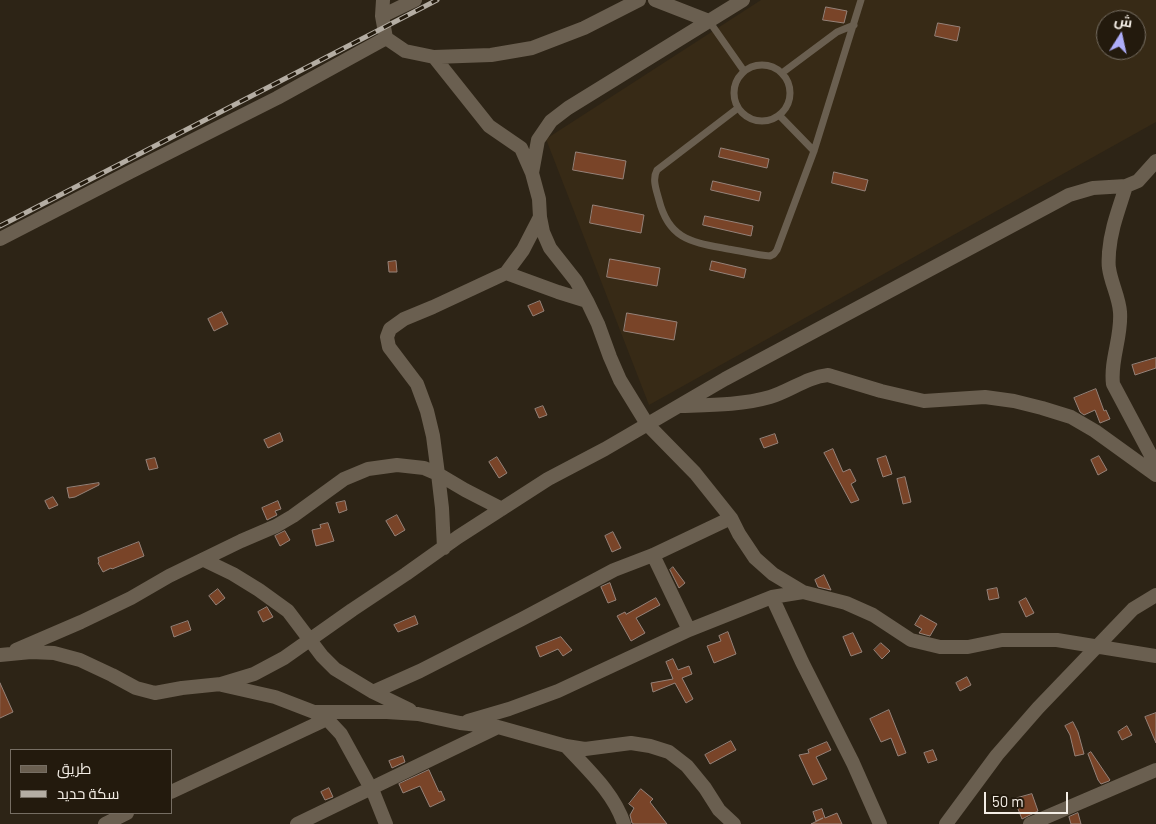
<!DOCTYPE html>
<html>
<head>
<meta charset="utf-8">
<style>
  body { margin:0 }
  #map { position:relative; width:1156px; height:824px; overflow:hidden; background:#2d2416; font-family:Barlow,Cairo,sans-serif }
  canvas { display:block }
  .legend { position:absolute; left:10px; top:749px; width:162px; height:65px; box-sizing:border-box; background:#231a0d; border:1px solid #766e63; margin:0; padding:6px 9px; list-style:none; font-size:15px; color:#f3ede5 }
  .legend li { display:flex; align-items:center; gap:10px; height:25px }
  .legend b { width:25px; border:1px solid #766e63 }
  .north { position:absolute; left:1096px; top:10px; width:50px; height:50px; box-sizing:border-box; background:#231a0d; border:1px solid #766e63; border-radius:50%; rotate:10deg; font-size:14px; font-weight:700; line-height:20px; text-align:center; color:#f3ede5 }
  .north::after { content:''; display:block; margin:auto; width:18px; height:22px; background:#aeaefa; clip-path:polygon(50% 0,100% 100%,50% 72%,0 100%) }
  .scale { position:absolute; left:984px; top:792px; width:84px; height:22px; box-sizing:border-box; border:2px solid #f3ede5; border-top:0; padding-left:6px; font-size:15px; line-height:18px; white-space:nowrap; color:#f3ede5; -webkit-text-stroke:4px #231a0d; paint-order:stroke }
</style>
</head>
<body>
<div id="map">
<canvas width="1156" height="824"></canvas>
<ul class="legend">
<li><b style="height:6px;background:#6a5f50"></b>طريق</li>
<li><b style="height:6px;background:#b4ada3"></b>سكة حديد</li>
</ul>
<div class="north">ش</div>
<div class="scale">50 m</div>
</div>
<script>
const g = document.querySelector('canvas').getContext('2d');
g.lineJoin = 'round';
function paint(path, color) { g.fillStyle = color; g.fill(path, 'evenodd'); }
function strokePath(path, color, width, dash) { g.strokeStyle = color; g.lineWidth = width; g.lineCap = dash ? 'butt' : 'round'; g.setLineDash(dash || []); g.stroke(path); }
paint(new Path2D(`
  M761 0H1156V122L649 405 546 139ZM1106 20H1136V50H1106Z`), '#372a16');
const building = new Path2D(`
  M826 7 847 11 844 23 823 20Z
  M938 23 960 27 957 41 935 36Z
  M721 148 769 159 767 168 719 157Z
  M576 152 626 161 623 179 573 170Z
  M834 172 868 180 865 191 832 183Z
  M713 181 761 192 759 201 711 190Z
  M593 205 644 215 641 233 590 223Z
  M705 216 753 226 751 236 703 225Z
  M610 259 660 268 657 286 607 277Z
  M396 261 397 272H389L388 262Z
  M712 261 746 269 744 278 710 270Z
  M540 301 544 311 533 316 528 306Z
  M222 312 228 324 214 331 208 319Z
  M627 313 677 322 674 340 624 331Z
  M1156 358V368L1135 375 1132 365Z
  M1096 389 1104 411 1106 410 1110 419 1100 423 1095 410 1084 415 1080 412 1074 398Z
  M543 406 547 415 539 418 535 409Z
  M280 433 283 441 268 448 264 440Z
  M775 434 778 443 764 448 760 439Z
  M833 449 843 472 850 469 856 481 851 484 859 500 851 503 824 453Z
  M886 456 892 474 883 477 877 459Z
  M1099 456 1107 470 1098 475 1091 460Z
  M497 457 507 473 499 478 489 462Z
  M155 458 158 468 149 470 146 460Z
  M905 477 911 502 903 504 897 479Z
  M99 483V485L75 497 69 498 67 488Z
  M53 497 58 505 49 509 45 501Z
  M278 501 281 509 275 511 277 515 267 520 262 508Z
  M345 501 347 510 339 513 336 503Z
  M397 515 405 530 395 536 386 521Z
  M328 523 334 541 316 546 312 530 321 528 320 525Z
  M285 531 290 540 280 546 275 536Z
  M613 532 621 548 612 552 605 536Z
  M139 542 144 556 112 569 111 568 103 572 98 563 99 562 98 558Z
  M673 567 685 583 679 588 670 570Z
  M824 575 831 590 818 587 815 580Z
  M610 583 616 600 608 603 601 587Z
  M997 588 999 598 989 600 987 590Z
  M218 589 225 598 216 605 209 596Z
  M656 598 660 605 636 618 645 633 631 641 617 616 625 612 626 614Z
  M1026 598 1034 613 1026 617 1019 602Z
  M267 607 273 617 263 622 258 612Z
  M921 615 937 624 930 636 919 633 922 629 915 625Z
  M415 616 418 624 398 632 394 625Z
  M188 621 191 630 174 637 171 627Z
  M728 632 736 654 714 663 707 646 721 641 719 636Z
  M853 633 862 652 851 656 843 637Z
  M561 637 572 650 563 656 558 649 540 657 536 647Z
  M881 643 890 651 882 659 874 650Z
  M673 659 678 670 689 666 692 674 682 678 693 699 686 703 675 683 653 692 651 683 673 679 666 662Z
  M967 677 971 685 960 691 956 683Z
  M0 683 13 712 0 718Z
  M889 710 906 753 898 756 891 738 881 742 870 719Z
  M1156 713V743L1145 717Z
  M1073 722 1078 732 1084 754 1075 756 1070 735 1065 726Z
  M1127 726 1132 735 1122 740 1118 732Z
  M731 741 736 750 710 764 705 755Z
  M827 742 831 750 816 757 827 779 813 785 799 755 809 753 808 750Z
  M933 750 937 760 928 763 924 753Z
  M1091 752 1110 780 1109 781 1101 784 1098 780 1088 754Z
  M403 756 405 762 392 768 389 761Z
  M429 770 439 792 441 791 445 800 430 807 420 786 403 793 399 784Z
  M329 788 333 797 325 800 321 792Z
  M641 789 653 799 650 802 667 824H634L632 823 630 815 634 808 629 804Z
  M1032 794 1038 811 1022 819 1014 799Z
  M822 809 825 818 837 813 842 824H811L823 818 816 821 813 812Z
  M1078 813 1081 824H1071L1069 817Z`);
paint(building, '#794428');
strokePath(building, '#958279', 1);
strokePath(new Path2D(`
  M709 21 744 71
  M734 93a28 28 0 1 1 56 0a28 28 0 1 1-56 0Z
  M782 73 837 32 854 25
  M738 108 657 170C652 179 656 189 659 200 669 240 692 242 728 249 742 251 756 255 770 256L774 254 777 250 814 151 861 0
  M780 116 814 151`), '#6a5f50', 7);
strokePath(new Path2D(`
  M383 0 382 16 386 38
  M655 0 709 21
  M382 16 415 0
  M434 57 489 126 521 148 532 173 539 199 540 217 543 232 550 248 576 281 587 301 598 324 610 357 620 380 647 424 695 473 731 518 739 534 755 558 773 574 803 592 846 603 873 615 911 640 940 647H968L1002 640H1057L1156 656
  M532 173 538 140 551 121 568 108 743 0
  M1126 186C1119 209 1111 228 1109 252 1109 257 1108 263 1109 268 1111 283 1119 297 1120 312 1122 337 1110 360 1113 384L1156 465
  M0 239 130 172 277 98 386 38 405 51 434 57 491 55 532 48 584 28 639 0
  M506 273 558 292 587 301
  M681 406C711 405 742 405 770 397 790 391 807 377 828 375L881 391 924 401 985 397 1014 401 1042 408 1071 417 1095 431 1156 475
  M444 548 442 508 438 474 433 436 427 411 417 384 389 347 387 337 390 329 404 319 433 307 506 273 523 250 540 217
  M653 555 689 630
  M204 560 233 574 259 590 288 611 322 656 335 669 373 692 410 710
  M772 597 802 662 853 763 880 824
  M16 650 81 622 131 598 169 576 241 541 276 526 293 516 344 479 368 469 397 465 424 468 438 474 465 490 502 509
  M0 655 31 652 54 653 80 660 112 675 136 688 155 693 182 688 221 684 254 674 284 658 352 610 406 574 458 537 548 479 605 449 725 379 1058 201 1069 195 1093 188 1126 186 1138 181 1156 161
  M222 685 275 697 314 712 327 719 341 734 374 794 386 824
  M373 692 420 671 522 619 614 570 653 555 731 518
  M314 712H387L418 714 460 723 498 727 566 746 585 749 631 743 650 746 669 752 687 766 705 788 719 810 734 824
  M468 721 509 709 558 691 689 630 772 597 803 592
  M566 746C588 770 614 793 624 824
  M171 792 327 719
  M105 824 127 813
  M297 824 498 727
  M946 824 997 755 1038 708 1133 609 1156 595
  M1030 824 1156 770`), '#6a5f50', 14);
const rail = new Path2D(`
  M0 226 437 0`);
strokePath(rail, '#b4ada3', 5);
strokePath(rail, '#231a0d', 3, [9]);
</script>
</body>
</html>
